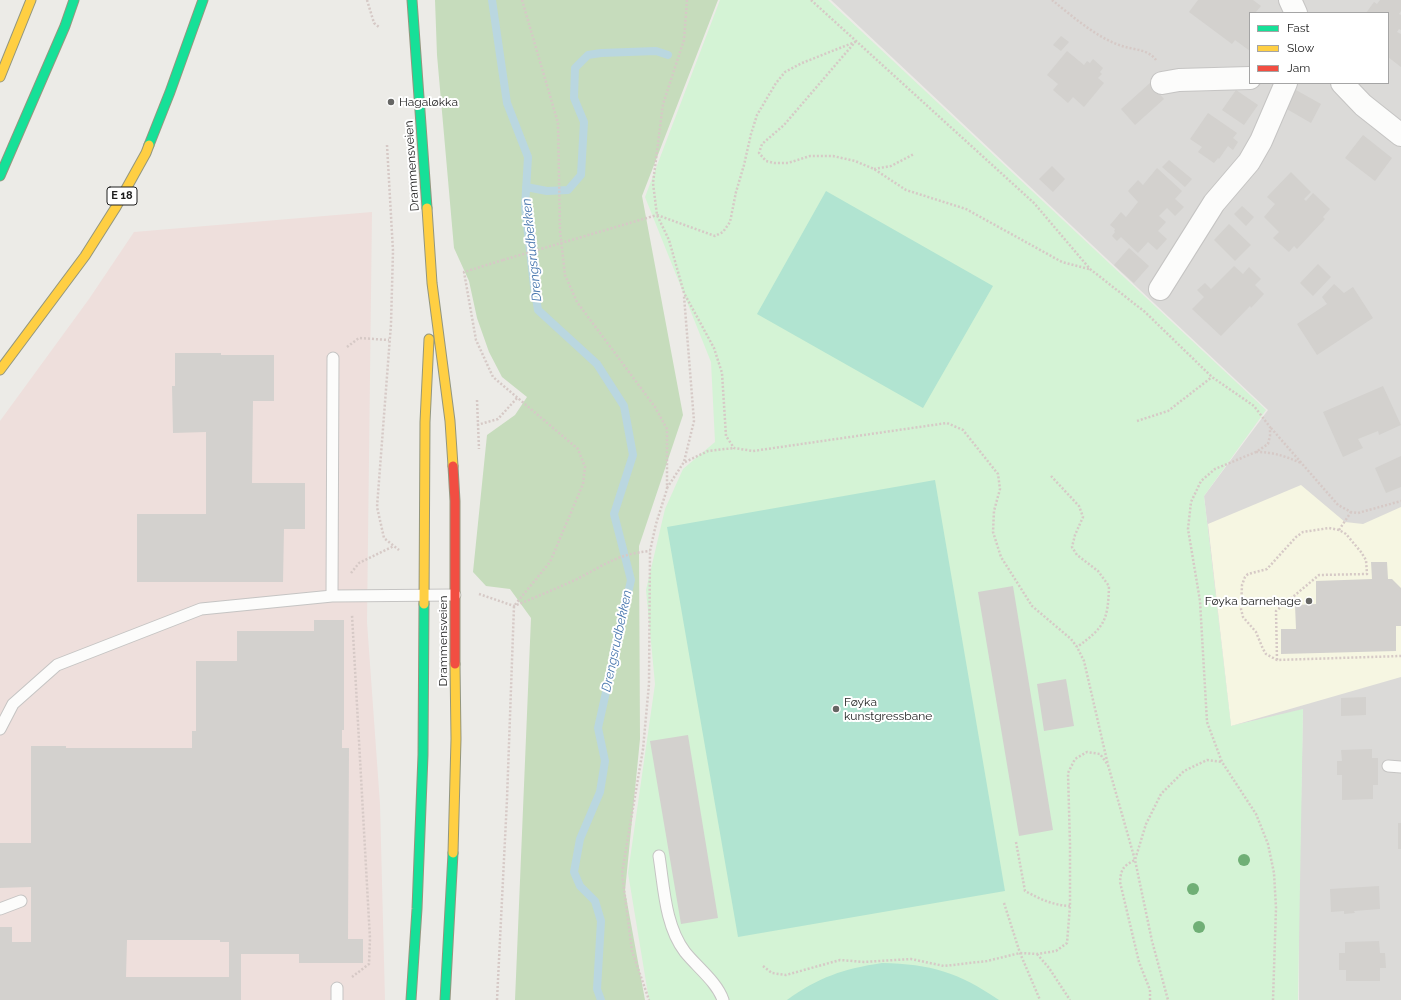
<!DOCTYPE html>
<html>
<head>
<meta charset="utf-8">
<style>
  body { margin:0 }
  #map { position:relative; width:1401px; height:1000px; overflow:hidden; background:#ecebe7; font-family:Raleway,sans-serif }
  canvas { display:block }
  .legend { position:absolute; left:1249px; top:12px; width:140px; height:72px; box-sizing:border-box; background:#fff; border:1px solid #a5a5a5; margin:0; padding:5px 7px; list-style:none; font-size:12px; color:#1e1e1e }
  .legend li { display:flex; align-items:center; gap:8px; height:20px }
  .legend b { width:20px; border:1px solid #a5a5a5 }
</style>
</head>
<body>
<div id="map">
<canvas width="1401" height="1000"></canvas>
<ul class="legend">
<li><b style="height:5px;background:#16e098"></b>Fast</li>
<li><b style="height:5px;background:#ffcf43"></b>Slow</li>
<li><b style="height:5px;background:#f24e42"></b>Jam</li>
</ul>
</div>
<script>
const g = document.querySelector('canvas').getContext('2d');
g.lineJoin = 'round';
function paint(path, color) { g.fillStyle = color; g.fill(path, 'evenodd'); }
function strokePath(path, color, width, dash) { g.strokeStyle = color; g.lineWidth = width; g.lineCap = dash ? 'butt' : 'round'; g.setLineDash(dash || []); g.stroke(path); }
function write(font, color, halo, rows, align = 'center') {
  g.font = font + ' Raleway,sans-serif'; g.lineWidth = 4; g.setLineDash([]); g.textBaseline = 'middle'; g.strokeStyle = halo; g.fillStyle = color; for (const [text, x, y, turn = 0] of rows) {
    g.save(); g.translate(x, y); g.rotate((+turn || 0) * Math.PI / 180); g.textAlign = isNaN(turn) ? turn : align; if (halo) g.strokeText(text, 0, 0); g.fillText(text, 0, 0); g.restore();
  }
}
paint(new Path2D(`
  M831 0H1401V1000H1299V895L1303 710 1231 726 1204 496 1268 410ZM1250 13H1388V83H1250Z`), '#dbdad8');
paint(new Path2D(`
  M372 212 367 622 380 804 385 1000H0V421L89 299 134 232Z`), '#eedfdc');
paint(new Path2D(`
  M1301 485 1345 522 1363 524 1401 507V677L1231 726 1208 524Z`), '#f6f6e2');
paint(new Path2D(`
  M435 0H718L642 196 683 415 639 546 640 739 625 891 645 1000H515L531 618 510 589 486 586 473 572 487 435 515 415 527 397 502 377 489 352 477 318 469 281 454 248 437 55Z`), '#c6dcbc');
paint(new Path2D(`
  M720 0H828L1266 410 1204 496 1231 726 1303 709 1298 1000H649L628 873 655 684 646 590 665 509 683 469 715 442 711 362 645 197Z`), '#d4f3d5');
paint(new Path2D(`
  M826 191 993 286 923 408 757 314Z
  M935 480 1005 891 738 937 667 527Z
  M882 963C931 964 958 972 999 1000H787C819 977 843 969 882 963Z`), '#b1e4d1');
strokePath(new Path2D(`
  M492 0 507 103 528 157 525 207 534 286 538 310 597 364 624 406 633 455 614 514 631 580 598 728 605 761 600 792 580 839 574 872 580 886 595 901 601 921 597 989 601 1000
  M526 187 547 191 568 190 581 175 584 122 574 98 575 68 588 55 601 53 656 51 668 55`), '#bad7e0', 8);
paint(new Path2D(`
  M1198 0H1253L1261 6 1255 13H1250V51L1235 40 1232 44 1189 12Z
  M1380 0H1401V11L1399 14 1401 15V30L1399 29 1397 32 1401 34V67L1388 57V13H1366L1374 2 1377 4Z
  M1061 36 1069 42 1061 51 1053 45Z
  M1067 51 1084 65 1087 61 1090 63 1093 59 1103 68 1100 72 1102 74 1098 78 1104 83 1084 107 1073 97 1068 103 1053 90 1058 84 1047 75Z
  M1150 83 1164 99 1135 125 1121 109Z
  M1236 90 1258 105 1244 125 1222 110Z
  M1296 90 1321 104 1311 123 1285 108Z
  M1208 113 1237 133 1233 138 1238 142 1233 150 1228 146 1219 159 1218 158 1214 163 1198 152 1202 147 1190 139Z
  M1363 135 1392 158 1375 181 1345 158Z
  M1169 160 1192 179 1185 187 1162 167Z
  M1052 166 1065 179 1053 192 1039 179Z
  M1157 168 1182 191 1175 199 1184 207 1175 216 1167 208 1159 216 1166 222 1158 231 1167 239 1157 250 1148 242 1138 253 1121 237 1117 241 1112 236 1115 232 1114 231 1115 229 1110 225 1121 212 1126 217 1138 202 1128 191 1138 180 1143 185Z
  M1291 172 1311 192 1304 199 1306 201 1313 193 1330 209 1323 217 1325 219 1297 249 1294 246 1289 252 1273 238 1279 232 1264 217 1275 204 1267 197Z
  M1242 206 1254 217 1246 226 1234 214Z
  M1229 224 1251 245 1235 261 1214 240Z
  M1129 248 1149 266 1134 283 1114 265Z
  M1318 264 1331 277 1313 296 1300 283Z
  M1234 266 1243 274 1249 267 1261 279 1255 285 1264 294 1251 308 1250 306 1221 336 1192 309 1204 297 1197 290 1205 283 1211 289Z
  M1334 284 1344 293 1353 287 1373 318 1317 355 1297 324 1327 304 1322 297Z
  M175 353H221V355H274V401H253L252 483H305V529H284L283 582H137V514H206V432L173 433 172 386H175Z
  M1383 386 1401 425 1379 435 1378 431 1358 439 1363 448 1343 457 1323 412Z
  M1401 456V487L1386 493 1375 468Z
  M1371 562H1387L1388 579H1392L1401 588V626H1396V651L1281 654V629H1296L1295 605 1316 604V581L1372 579Z
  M1013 586 1053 830 1019 836 978 592Z
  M314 620H344V730H342V748H349L348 939H363V963H299V954H241V1000H0V927H12V942H31V887L0 888V843H31V746H66V748H192V731H196V661H237V631H314ZM127 940H220V942H229V977H126Z
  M1066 679 1074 726 1044 731 1037 684Z
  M1366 697V715L1341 716V698Z
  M688 735 718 918 681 924 650 741Z
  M1372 749V758H1378V785H1373V799L1342 800V775H1337V761H1342L1341 750Z
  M1398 823H1401V849H1398Z
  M1379 886 1380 909 1354 911 1355 913 1344 914V911L1331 912 1330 889Z
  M1379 941 1380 953H1385L1386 968H1380V981H1346V970H1339V953H1345V942Z`), '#d3d1ce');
const lane = new Path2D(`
  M332 596 333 358
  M0 729 13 704 57 665 201 609 332 596 455 595
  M1388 766 1401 767
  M659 856C664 887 665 926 685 952 697 967 717 982 723 1000
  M0 909 21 901
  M337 1000V988`);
const street = new Path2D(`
  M1290 0 1296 13
  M1162 83 1179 80 1250 78
  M1342 83 1363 105 1401 135
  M1160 289 1214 203 1249 162 1261 141 1286 83`);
const fast = new Path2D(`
  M412 0 427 208
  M149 145 170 92 203 0
  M0 176 65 26 74 0
  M411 1000 417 909 423 755 424 604
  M445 1000 453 853`);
const slow = new Path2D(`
  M0 77 31 0
  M427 208 432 283 450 421 453 466
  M0 370 85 256 116 207 146 153 149 145
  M424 604 425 422 429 339
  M453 853 456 739 455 664`);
const jam = new Path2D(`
  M453 466 455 501V664`);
strokePath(lane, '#c5c4c3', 13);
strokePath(street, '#c5c4c3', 24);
strokePath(fast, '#93967e', 11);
strokePath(slow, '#93967e', 11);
strokePath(jam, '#93967e', 11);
strokePath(new Path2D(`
  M367 0 374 23 380 28
  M522 0 558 123 560 231 565 275 577 302 655 407 667 429V489L656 524 650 551 649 684 643 749 622 873 632 951 649 1000
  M687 0 684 40 663 104 653 183 657 215 669 240 684 293 714 348 722 373 726 436 734 448 753 451 947 423 963 430 998 474 1000 489 994 511 993 532 1001 557 1032 606 1071 639 1077 647 1084 661 1108 765
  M811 0 1034 203 1090 269 1145 312 1212 377 1254 406 1270 427V436L1268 444 1256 452 1215 469 1201 481 1191 502 1188 529 1200 601 1207 722 1222 762 1256 814 1268 844 1274 873 1276 908 1273 1000
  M1052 0C1072 16 1097 38 1122 46 1134 50 1148 49 1156 60
  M856 41 784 125 762 144 759 153 766 161 774 163H788L810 156H833L855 161 874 169 906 190 966 209 1062 262 1089 269
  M387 145 393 251 391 324 377 507 384 538 399 550
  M874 169 891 166 914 154
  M657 215 715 236 723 232 730 222 736 192 744 165 751 134 757 115 776 83 785 72 802 63 855 42
  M347 347 359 338 389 340
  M477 400 479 449
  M1137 421 1168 411 1212 377
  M477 425 498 419 517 398
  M1271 428 1338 505 1351 512 1358 513 1401 501
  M1256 452C1273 452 1285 456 1301 463
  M685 462 708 451 734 448
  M1051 476 1079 506 1083 517 1075 535 1072 547 1077 555 1098 571 1109 586C1108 620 1105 627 1077 647
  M667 488 684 462 694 421 684 296
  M1339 530 1351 512
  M351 573 359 563 394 546
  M479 594 514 606C536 597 558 588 579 578 606 564 618 554 650 551
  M1277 660 1276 611 1319 575 1367 574 1366 560 1361 552 1346 534 1339 530 1329 528 1303 532 1296 537 1267 569 1248 574 1245 577 1242 585 1241 609 1243 617 1256 632 1263 649 1266 654 1277 660 1401 656
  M1016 842 1025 891C1040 899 1052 905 1070 906
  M1004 903 1020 953 1040 1000
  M1037 954 1049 968 1070 1000
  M763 966 772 973 786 975 840 960 864 962 911 959 944 966 987 961 1020 953 1037 954 1056 951 1067 943 1070 906V844L1068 773 1075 759 1087 752 1100 754 1108 765 1135 860 1152 941 1168 1000
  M352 977 369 964 370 939 352 615
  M497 1000 507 799 514 606 550 562 583 484 585 467 578 449 493 377 476 340 464 272 503 260
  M1150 1000V990L1139 962 1120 882C1121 869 1123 866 1135 860L1146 824 1161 794 1184 771 1207 760 1222 762`), '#d6c9c6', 2.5, [2, 2]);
strokePath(lane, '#fcfcfb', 11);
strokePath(street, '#fcfcfb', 22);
strokePath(fast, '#16e098', 9);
strokePath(slow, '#ffcf43', 9);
strokePath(jam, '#f24e42', 9);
strokePath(new Path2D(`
  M503 260 657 215`), '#d6c9c6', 2.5, [2, 2]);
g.fillStyle = '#70af76';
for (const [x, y] of [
  [1244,860],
  [1193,889],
  [1199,927]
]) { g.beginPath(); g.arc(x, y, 6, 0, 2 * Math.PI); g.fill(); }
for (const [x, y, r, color] of [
  [391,102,4,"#666664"],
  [1309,601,4,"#666664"],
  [836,709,4,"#666664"]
]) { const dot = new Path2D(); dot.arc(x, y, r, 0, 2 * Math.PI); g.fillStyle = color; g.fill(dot); strokePath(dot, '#fff', 1.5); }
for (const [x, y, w] of [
  [122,196,30]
]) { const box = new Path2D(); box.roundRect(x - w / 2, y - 9, w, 18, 3); g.fillStyle = '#fff'; g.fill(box); strokePath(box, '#1e1e1e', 1); }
write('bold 11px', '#1e1e1e', null, [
  ["E 18",122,196]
]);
write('12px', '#1e1e1e', '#fff', [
  ["Hagaløkka",399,102],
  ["Føyka barnehage",1301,601,"right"],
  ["Føyka",844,702],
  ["kunstgressbane",844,716]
], 'left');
write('12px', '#1e1e1e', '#fff', [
  ["Drammensveien",412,166,-94],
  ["Drammensveien",443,641,-90]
]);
write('italic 13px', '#4a78af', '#fff', [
  ["Drengsrudbekken",532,250,-96],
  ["Drengsrudbekken",617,641,-78]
]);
</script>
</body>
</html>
